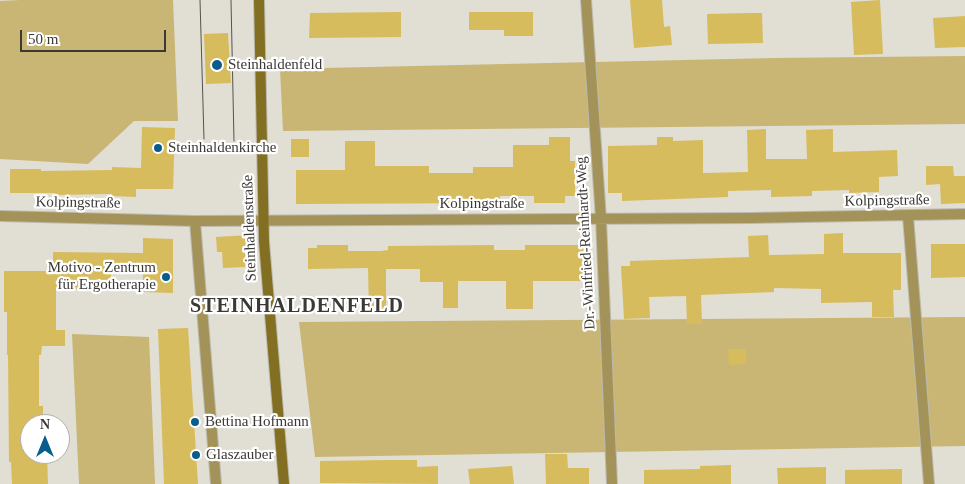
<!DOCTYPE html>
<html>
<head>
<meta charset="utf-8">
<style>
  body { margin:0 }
  #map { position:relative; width:965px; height:484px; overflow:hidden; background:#e1ded3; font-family:"Times New Roman",serif }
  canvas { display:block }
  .north { position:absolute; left:20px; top:414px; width:50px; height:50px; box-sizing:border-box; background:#fff; border:1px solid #b1b0ae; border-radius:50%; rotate:0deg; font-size:14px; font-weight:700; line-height:20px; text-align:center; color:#3b3935 }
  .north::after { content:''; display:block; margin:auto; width:18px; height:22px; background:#095c8e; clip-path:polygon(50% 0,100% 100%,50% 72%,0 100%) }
  .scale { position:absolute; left:20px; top:30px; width:146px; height:22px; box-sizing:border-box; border:2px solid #3b3935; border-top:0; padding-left:6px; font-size:15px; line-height:18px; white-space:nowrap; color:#3b3935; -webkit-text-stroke:4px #fff; paint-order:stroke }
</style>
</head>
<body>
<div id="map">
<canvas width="965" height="484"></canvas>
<div class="north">N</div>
<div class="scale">50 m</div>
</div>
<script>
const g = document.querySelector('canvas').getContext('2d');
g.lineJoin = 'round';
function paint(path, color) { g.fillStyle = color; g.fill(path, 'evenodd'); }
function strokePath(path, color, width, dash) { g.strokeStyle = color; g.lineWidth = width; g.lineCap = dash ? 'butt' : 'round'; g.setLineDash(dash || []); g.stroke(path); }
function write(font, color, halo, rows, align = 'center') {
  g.font = font + ' "Times New Roman",serif'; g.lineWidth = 4.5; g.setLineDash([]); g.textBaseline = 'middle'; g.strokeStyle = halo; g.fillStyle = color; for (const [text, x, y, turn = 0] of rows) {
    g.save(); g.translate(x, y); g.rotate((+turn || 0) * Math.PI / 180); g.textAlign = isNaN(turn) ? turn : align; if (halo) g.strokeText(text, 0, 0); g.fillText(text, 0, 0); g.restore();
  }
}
paint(new Path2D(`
  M20 0H173L178 121H134L88 164 0 159V1Z
  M965 56V124L283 131 280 69 774 58Z
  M965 317V446L315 457 299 322Z
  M72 334 149 337 155 484H79Z`), '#c9b674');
paint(new Path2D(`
  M630 0H662L664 27 670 26 672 45 634 48Z
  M880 0 883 54 854 55 851 2Z
  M401 12V37L309 38 310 13Z
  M469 12H533V36H504V30H469Z
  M749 13H762L763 43 708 44 707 14Z
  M965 16V47L935 48 933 18Z
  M228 33 231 83 206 84 204 34Z
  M142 127 175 128 173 189H136V197L112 196V194L54 195V193H10V169H41V171L112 170V167L141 168Z
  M766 129V159H807L806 130 833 129V152L897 150 898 176 879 177V192L849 193V190L812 191V196L771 197V190L728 191V197L622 201V193H608V146L657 145V137H673V141L703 140V173L748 172 747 130Z
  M549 137H570V161H575V196H565V203H534V196H500V203L296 204V170H345V141H375V166H429V173H473V167H513V145H549Z
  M291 139H309V157H291Z
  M926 166H953L954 176H965V203L941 204 940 184 926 185Z
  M843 233V253H901V290H893L894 317H872V302L821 303V289L774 288V292L701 295 702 324H687L686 296 649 297 650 318 624 319 621 266H630V261L749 257 748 236 768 235 769 255 824 254V234Z
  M250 235 251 250 245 251V267L223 268 222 252H217L216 237Z
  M143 238 173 239V293L143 292V271H111V290L56 289V330H65V346H42L41 355H39V406H43V424H30V454H47L48 484H12L11 462H9L8 355H7V312H4V271H53V252L143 253Z
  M931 244H965V277L931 278Z
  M317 245H348V251H381L388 250V246L494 245V250H525V245H583L584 281H533V309H506V281H458V308H443V282H420V269H386V312H369L368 268 308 269V248H317Z
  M188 328 198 484H164L158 329Z
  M728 349H746V364L729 365Z
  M545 454H567L568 468H589V484H546Z
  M389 460H417V467L438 466V484L320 483V461Z
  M731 465V484H644V470L700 469V466Z
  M512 466 514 484H470L468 469Z
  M826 467V484H778L777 468Z
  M902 469V484H845V470Z`), '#d7bc5d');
const street = new Path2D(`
  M586 0 601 219 612 484
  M0 216 195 221 750 218 965 214
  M908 216 929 484
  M195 221 216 484`);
const secondary = new Path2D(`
  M259 0 264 242 284 484`);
strokePath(street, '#bcbab0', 12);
strokePath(secondary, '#bcbab0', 12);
strokePath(street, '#a49359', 10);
strokePath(secondary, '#836f22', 10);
strokePath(new Path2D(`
  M200 0 204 139
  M231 0 234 141`), '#55534e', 1);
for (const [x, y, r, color] of [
  [217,65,6,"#095c8e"],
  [158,148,5,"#095c8e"],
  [166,277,5,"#095c8e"],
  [195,422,5,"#095c8e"],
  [196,455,5,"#095c8e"]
]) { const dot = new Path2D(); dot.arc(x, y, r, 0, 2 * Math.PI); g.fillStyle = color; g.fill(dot); strokePath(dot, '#fff', 2); }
write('15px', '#3b3935', '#fff', [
  ["Steinhaldenfeld",228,65],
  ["Steinhaldenkirche",168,148],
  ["Motivo - Zentrum",156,268,"right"],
  ["für Ergotherapie",156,285,"right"],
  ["Bettina Hofmann",205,422],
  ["Glaszauber",206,455]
], 'left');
write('15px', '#3b3935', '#fff', [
  ["Kolpingstraße",887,201,-1],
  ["Kolpingstraße",78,203,1],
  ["Kolpingstraße",482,204],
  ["Steinhaldenstraße",250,228,-92],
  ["Dr.-Winfried-Reinhardt-Weg",586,243,-93]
]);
g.letterSpacing = '1px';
write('bold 20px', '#3b3935', '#fff', [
  ["STEINHALDENFELD",297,307]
]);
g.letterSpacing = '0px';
</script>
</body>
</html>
